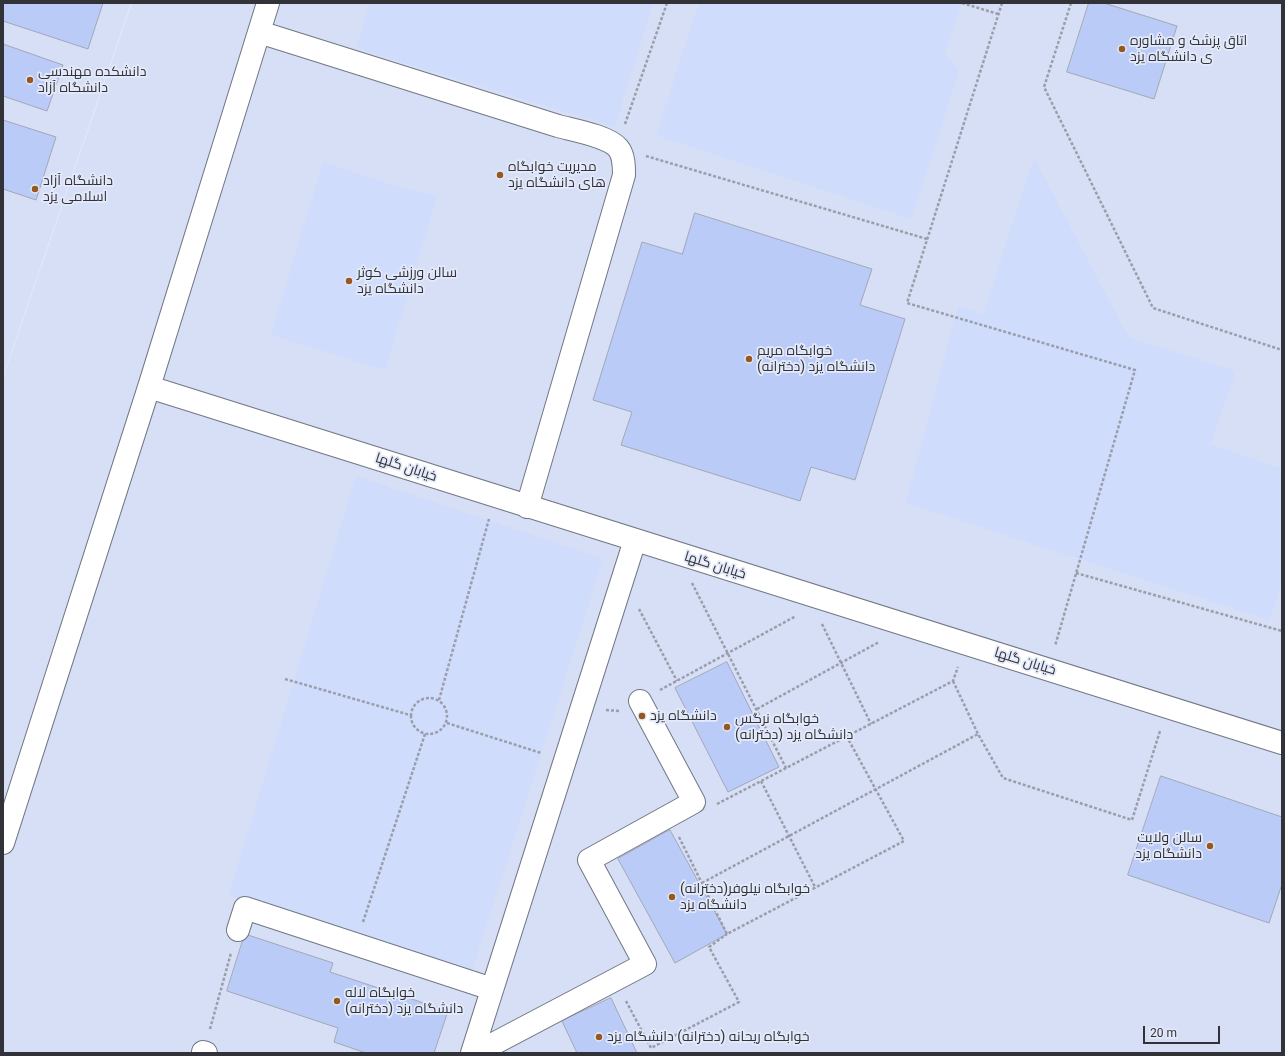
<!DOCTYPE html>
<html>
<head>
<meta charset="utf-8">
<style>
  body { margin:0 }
  #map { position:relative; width:1285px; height:1056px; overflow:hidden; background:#e4eafa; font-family:Roboto,sans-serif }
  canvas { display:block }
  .frame { position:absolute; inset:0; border:4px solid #313339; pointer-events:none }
  .scale { position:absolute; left:1143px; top:1026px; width:77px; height:18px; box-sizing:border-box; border:2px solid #313339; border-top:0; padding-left:5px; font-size:12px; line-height:14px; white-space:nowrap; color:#313339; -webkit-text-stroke:3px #e4eafa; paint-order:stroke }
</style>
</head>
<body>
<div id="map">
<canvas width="1285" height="1056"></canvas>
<div class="frame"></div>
<div class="scale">20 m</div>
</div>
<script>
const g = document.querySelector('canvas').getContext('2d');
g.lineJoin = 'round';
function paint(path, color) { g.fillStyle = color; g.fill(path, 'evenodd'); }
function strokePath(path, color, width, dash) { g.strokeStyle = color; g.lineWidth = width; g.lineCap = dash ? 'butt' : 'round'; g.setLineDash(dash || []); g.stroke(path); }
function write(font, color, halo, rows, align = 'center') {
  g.font = font + ' Roboto,Cairo,sans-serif'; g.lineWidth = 3.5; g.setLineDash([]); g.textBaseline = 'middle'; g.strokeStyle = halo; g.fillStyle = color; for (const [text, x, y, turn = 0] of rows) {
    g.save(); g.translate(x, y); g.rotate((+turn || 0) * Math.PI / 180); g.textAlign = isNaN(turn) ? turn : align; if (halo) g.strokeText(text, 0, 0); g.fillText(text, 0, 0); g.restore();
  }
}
paint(new Path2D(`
  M3 3H131L3 376Z
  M132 3H1282V1053H3V378Z`), '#d7dff6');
paint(new Path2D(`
  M370 3H653L615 127 356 48Z
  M699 3H962L945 52 959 71 911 219 656 135Z
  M1034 158 1129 338 1236 371 1210 444 1282 469V583L1269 620 906 503 958 307 983 314Z
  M323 162 392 185 437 196 385 370 271 335Z
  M356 476 603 559 471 974 229 895Z`), '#cfdcfc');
const building = new Path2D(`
  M3 3H103L88 49 3 21Z
  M1089 3H1104L1177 26 1154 99 1067 72Z
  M3 44 63 65 47 111 3 96Z
  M3 120 56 137 36 200 3 189Z
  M695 213 872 269 860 305 905 319 855 480 811 467 800 501 621 445 632 412 593 400 642 242 682 254Z
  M727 662 779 767 728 792 675 688Z
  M1161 776 1282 817V884L1269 923 1128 875Z
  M670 830 727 934 675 963 618 859Z
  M245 934 333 963 330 972 448 1011 434 1053H366L334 1042 338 1028 227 991Z
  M611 998 637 1053H577L562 1021Z`);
paint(building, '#bacbf8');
strokePath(building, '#a2a8b7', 1);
const minor = new Path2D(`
  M259 32 558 126C573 130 608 136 618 148 624 155 624 166 624 175L527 507
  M149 387 1282 743
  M3 843 149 387 268 3
  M238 930 245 908 492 989
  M203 1052 206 1053
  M472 1053 635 540
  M476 1053 645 964 589 860 694 802 640 701`);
strokePath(minor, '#717785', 24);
strokePath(new Path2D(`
  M962 3 998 14
  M1002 3 907 303 1135 370 1055 646
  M1071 3 1044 87 1153 308 1282 350
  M625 124 667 3
  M646 156 927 239
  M1076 573 1282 631
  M692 583 786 768
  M639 609 677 681
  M822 624 871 724
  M285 679 410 715
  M953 681 978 734 1003 778 1132 820 1160 731
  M660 690 796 616
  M411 716a18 18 0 1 1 36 0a18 18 0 1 1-36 0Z
  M439 700 489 519
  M757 709 879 642
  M606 710 619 711
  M447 723 541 753
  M761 781 815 887
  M717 804 953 681 958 667
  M679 837 727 934 904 841 847 737
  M702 883 978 734
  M363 922 425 734
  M626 1001 651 1048 739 1002 709 947 727 934
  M210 1029 231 953`), '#9a9eaa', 2.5, [3, 2]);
strokePath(minor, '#fff', 22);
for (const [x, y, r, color] of [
  [1122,49,4,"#97581f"],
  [30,80,4,"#97581f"],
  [500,175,4,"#97581f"],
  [35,189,4,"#97581f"],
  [349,281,4,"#97581f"],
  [749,359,4,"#97581f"],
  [642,716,4,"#97581f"],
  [727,727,4,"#97581f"],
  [1210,846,4,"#97581f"],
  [672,897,4,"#97581f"],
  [337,1001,4,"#97581f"],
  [599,1037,4,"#97581f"]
]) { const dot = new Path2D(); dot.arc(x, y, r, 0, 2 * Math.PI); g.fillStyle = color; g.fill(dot); strokePath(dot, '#e4eafa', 1.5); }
write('14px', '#313339', '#e4eafa', [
  ["اتاق پزشک و مشاوره",1130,41],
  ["ی دانشگاه یزد",1130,57],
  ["دانشکده مهندسی",38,72],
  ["دانشگاه آزاد",38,88],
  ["مدیریت خوابگاه",508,167],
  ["های دانشگاه یزد",508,183],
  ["دانشگاه آزاد",43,181],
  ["اسلامی یزد",43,197],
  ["سالن ورزشی کوثر",357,273],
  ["دانشگاه یزد",357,289],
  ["خوابگاه مریم",757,351],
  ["(دخترانه) دانشگاه یزد",757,367],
  ["دانشگاه یزد",650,716],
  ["خوابگاه نرگس",735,719],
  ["(دخترانه) دانشگاه یزد",735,735],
  ["سالن ولایت",1202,838,"right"],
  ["دانشگاه یزد",1202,854,"right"],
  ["خوابگاه نیلوفر(دخترانه)",680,889],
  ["دانشگاه یزد",680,905],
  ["خوابگاه لاله",345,993],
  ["(دخترانه) دانشگاه یزد",345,1009],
  ["خوابگاه ریحانه (دخترانه) دانشگاه یزد",607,1037]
], 'left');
write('14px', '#313339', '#e4eafa', [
  ["خیابان گلها",406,468,18],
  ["خیابان گلها",715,566,17],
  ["خیابان گلها",1025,662,17]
]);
</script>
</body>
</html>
